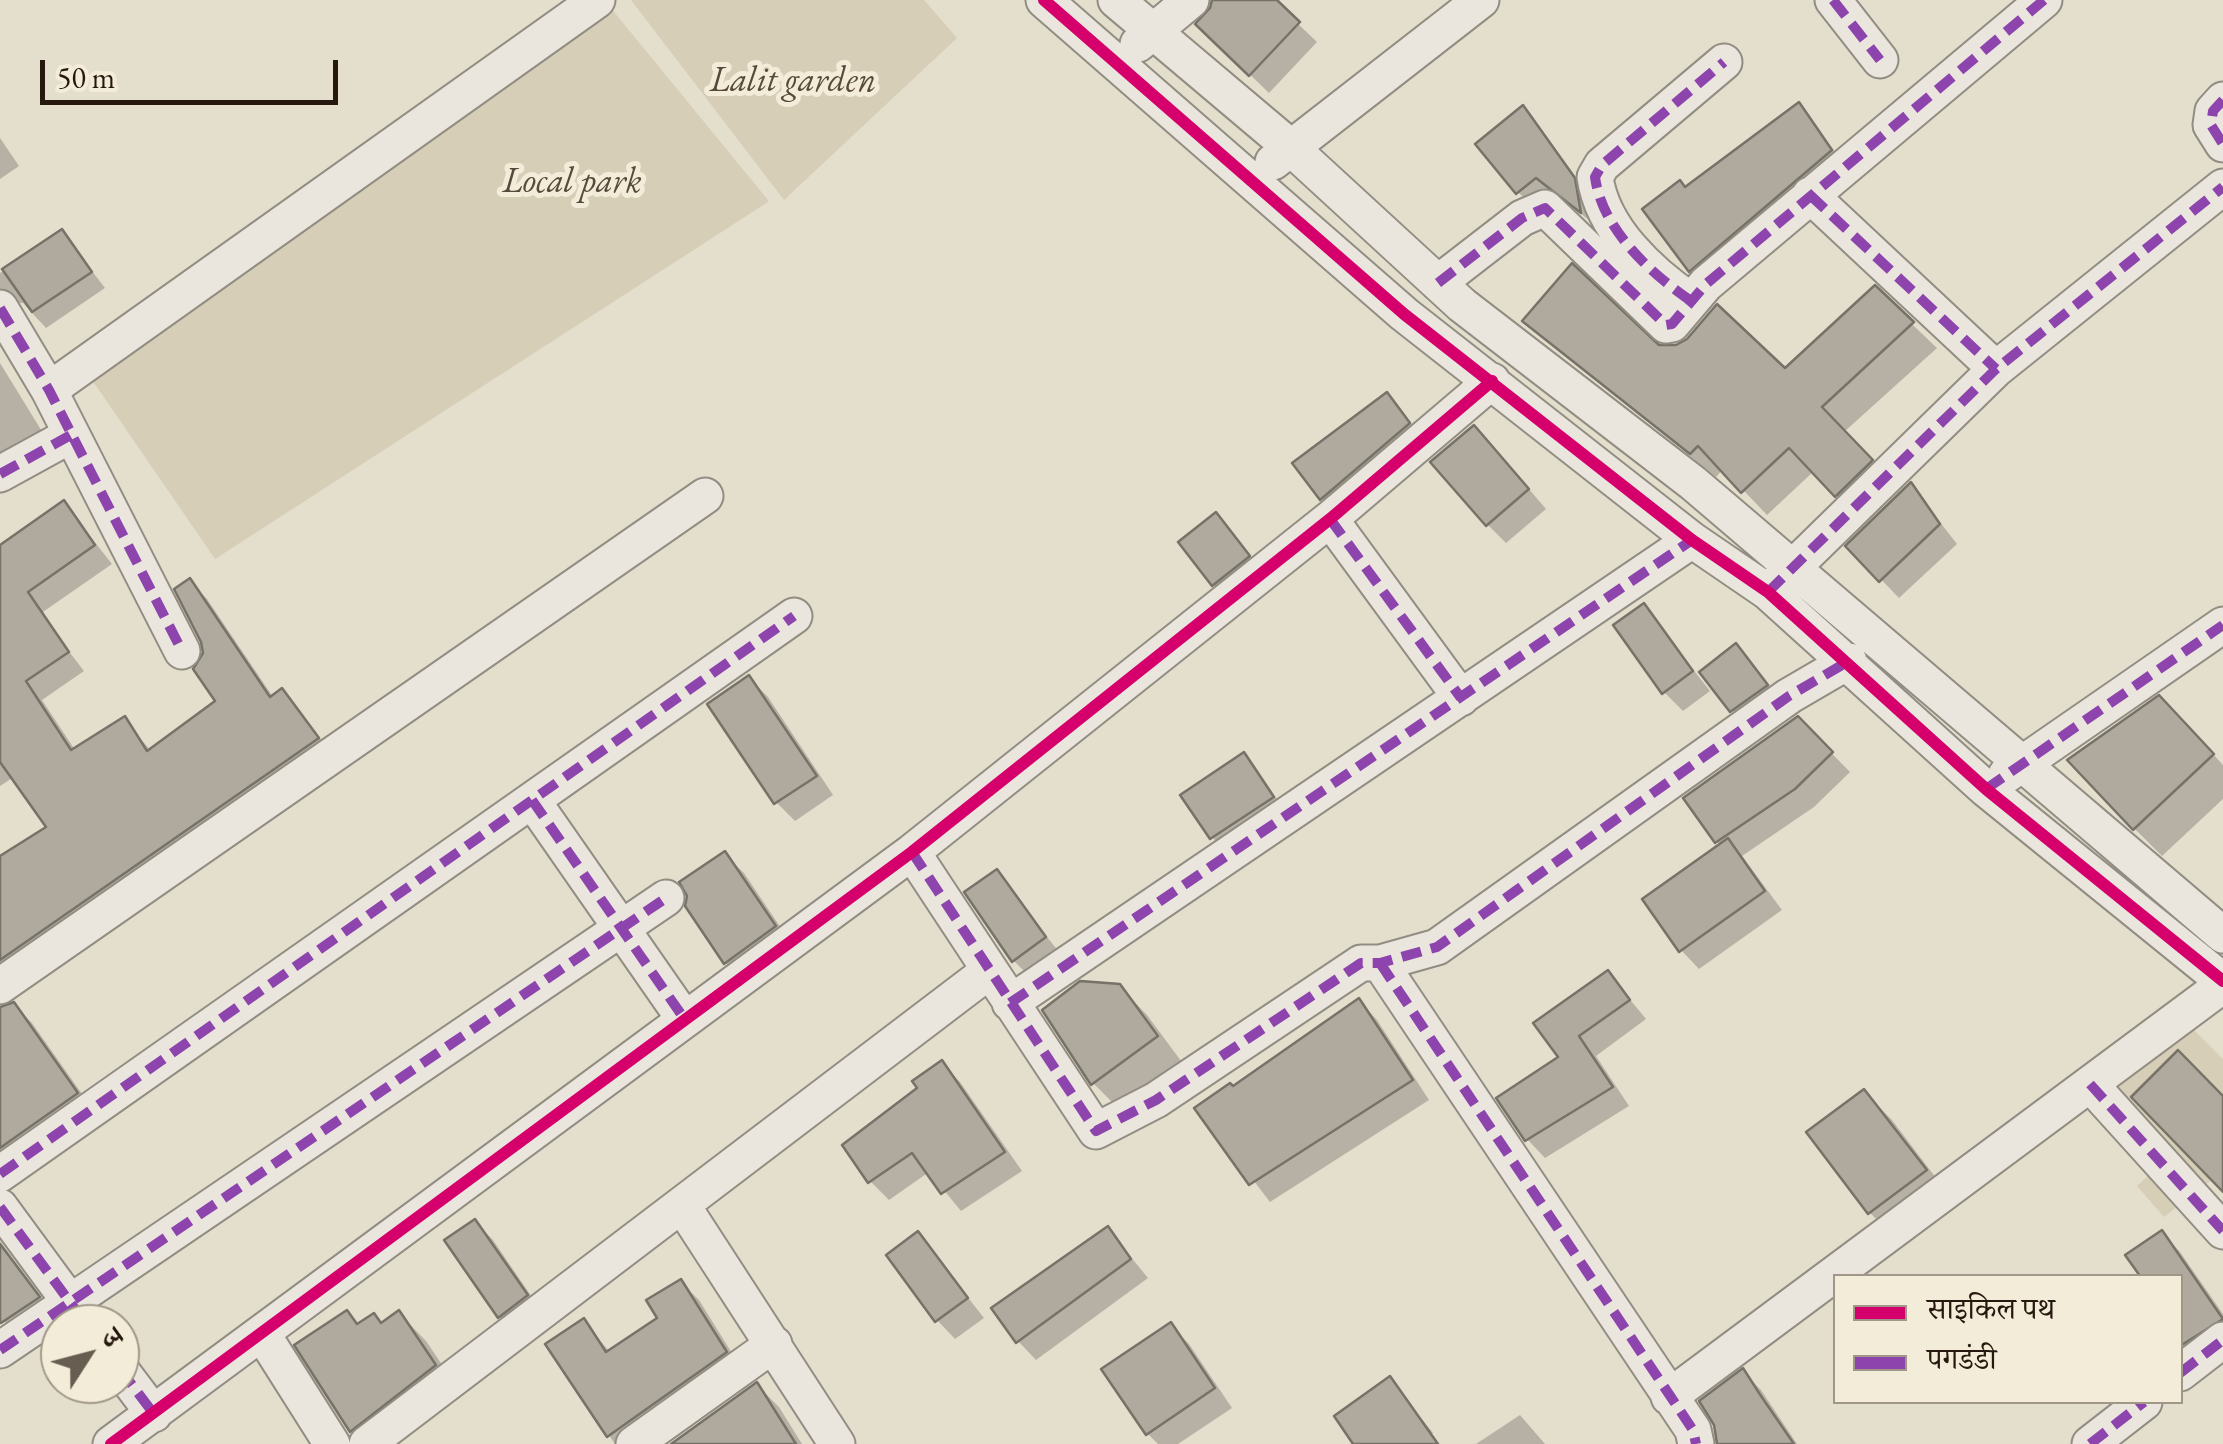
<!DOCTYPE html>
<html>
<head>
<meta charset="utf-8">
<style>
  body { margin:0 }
  #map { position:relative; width:2223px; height:1444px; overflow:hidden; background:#e4decd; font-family:"EB Garamond","Noto Serif Devanagari",serif }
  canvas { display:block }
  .legend { position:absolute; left:1833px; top:1274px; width:350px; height:130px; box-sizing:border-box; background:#f3ecd9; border:2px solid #a19788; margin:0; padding:12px 18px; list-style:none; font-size:30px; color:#26180e }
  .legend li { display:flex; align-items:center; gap:20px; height:50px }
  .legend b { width:50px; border:2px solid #a19788 }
  .north { position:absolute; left:40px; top:1304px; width:100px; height:100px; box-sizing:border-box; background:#f3ecd9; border:2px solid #a19788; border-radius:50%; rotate:54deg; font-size:28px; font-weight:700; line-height:40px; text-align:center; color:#26180e }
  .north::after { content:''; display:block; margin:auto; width:35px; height:45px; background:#685d51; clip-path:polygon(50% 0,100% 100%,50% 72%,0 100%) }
  .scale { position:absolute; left:40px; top:60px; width:298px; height:45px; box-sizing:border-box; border:5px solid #26180e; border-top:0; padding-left:12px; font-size:30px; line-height:35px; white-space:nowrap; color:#26180e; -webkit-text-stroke:8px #f3ecd9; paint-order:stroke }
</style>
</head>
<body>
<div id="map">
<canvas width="2223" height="1444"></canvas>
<ul class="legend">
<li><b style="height:12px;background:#d6006c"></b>साइकिल पथ</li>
<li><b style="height:12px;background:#8e44ad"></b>पगडंडी</li>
</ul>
<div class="north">उ</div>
<div class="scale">50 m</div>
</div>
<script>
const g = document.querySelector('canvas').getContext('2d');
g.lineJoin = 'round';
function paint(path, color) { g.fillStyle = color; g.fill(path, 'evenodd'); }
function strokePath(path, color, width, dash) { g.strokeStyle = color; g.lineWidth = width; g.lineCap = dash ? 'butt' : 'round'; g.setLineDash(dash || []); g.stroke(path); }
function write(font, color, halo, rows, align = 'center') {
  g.font = font + ' "EB Garamond",serif'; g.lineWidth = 10; g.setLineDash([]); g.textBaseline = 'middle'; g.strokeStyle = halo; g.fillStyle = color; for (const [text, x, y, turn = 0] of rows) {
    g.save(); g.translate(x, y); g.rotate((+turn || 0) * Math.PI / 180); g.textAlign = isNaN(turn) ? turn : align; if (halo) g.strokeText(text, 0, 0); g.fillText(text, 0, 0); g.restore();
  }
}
paint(new Path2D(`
  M631 0H924L957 38 784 200Z
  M610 7 768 200V202L215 559 88 374Z
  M2191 1027 2223 1059V1171L2164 1217 2137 1186 2159 1166 2103 1100Z`), '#d6ceb7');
paint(new Path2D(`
  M1215 0H1273L1317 42 1269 93 1198 24Z
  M1799 105 1849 170 1709 288 1691 270 1685 190Z
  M1523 109 1589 196 1594 224 1553 192 1534 208 1518 192Z
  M0 138 19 166 0 179Z
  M62 232 105 288 46 328 23 303H6L0 309V273Z
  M1875 289 1937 348 1844 432 1895 486 1861 519 1814 471 1767 515 1723 469 1716 477 1525 321 1785 372Z
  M0 363 43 433 0 459Z
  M1387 395 1427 442 1340 516 1322 498Z
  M1492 446 1546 509 1506 543 1488 525Z
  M1911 485 1957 544 1899 598 1849 546Z
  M64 503 112 564 40 614 84 671 42 700 75 750 124 719 151 751 218 702 190 581 207 599 273 697 282 691 335 757 0 993V859L50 828 14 777 0 786V548Z
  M1216 515 1266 575 1232 603 1213 585Z
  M1643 606 1710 691 1683 711 1664 692Z
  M1736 647 1785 704 1751 729 1732 710Z
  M749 678 768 697 833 795 795 821 776 802Z
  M1798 719 1850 772 1814 807 1742 856 1782 910 1699 969 1681 950 1722 846 1717 842Z
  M2187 726 2223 765V799L2162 856 2134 828Z
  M1244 756 1290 816 1230 856 1212 837Z
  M725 855 744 873 793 946 745 981 726 963 688 906Z
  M996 873 1063 957 1032 979 1014 961Z
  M1608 973 1646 1019 1596 1056 1629 1106 1545 1158 1527 1139 1561 1058Z
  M1119 986 1147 1015 1184 1065 1121 1111 1093 1083 1045 1011Z
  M1359 1001 1377 1020 1429 1100 1270 1202 1198 1108 1233 1089Z
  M14 1005 32 1023 94 1111 0 1167V1010Z
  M941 1063 960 1082 1022 1171 961 1211 929 1172 889 1200 870 1181 920 1088Z
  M1864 1092 1892 1120 1952 1199 1898 1240 1870 1213 1810 1133Z
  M475 1222 493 1240 544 1315 518 1335 500 1316Z
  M1108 1229 1148 1278 1036 1360 1018 1341Z
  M2162 1233 2180 1252 2223 1314V1346L2180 1380V1276H2143L2129 1255Z
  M918 1234 984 1318 955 1339 937 1320Z
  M0 1241 56 1317 22 1340 0 1317Z
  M680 1282 699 1300 743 1371 641 1444H615L548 1345 583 1321 610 1352 660 1319Z
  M347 1313 359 1326 382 1325 399 1313 426 1341 462 1394 398 1444H365L298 1346Z
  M1170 1326 1189 1344 1232 1408 1178 1444H1158L1148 1434Z
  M1743 1372 1761 1390 1797 1444H1716V1425Z
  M1390 1380 1433 1433 1418 1444H1356Z
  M757 1385 779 1407 802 1444H675Z
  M1520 1415 1545 1444H1476Z`), '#0003');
const building = new Path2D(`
  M1212 0H1277L1300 22 1249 76 1195 24 1210 8Z
  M1799 102 1832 150 1689 272 1642 209 1680 180 1685 187Z
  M1523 105 1575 178 1581 213 1536 178 1516 194 1475 144Z
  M62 229 92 272 32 312 2 269Z
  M1572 263 1659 345H1676L1687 339 1717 304 1785 368 1875 285 1914 322 1822 407 1873 460 1835 497 1789 448 1741 493 1698 446 1690 454 1522 321Z
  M1387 392 1410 423 1320 500 1292 463Z
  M1474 425 1529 489 1486 526 1430 462Z
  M1911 482 1940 524 1879 582 1845 546Z
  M64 500 95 545 28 592 69 652 26 681 71 750 125 716 147 751 215 701 193 669 203 653 201 642 174 589 190 578 270 697 282 688 319 738 0 960V856L46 827 0 762V545Z
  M1216 512 1250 556 1212 586 1178 542Z
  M1644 603 1693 671 1662 694 1613 625Z
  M1736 643 1768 685 1730 712 1699 672Z
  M749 675 817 776 774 804 707 704Z
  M2159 695 2214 754 2133 830 2067 760Z
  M1798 716 1833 752 1795 789 1715 843 1683 798Z
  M1244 752 1274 797 1210 839 1180 795Z
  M1728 838 1765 891 1679 952 1642 899Z
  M725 851 776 926 724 964 685 906 687 896 679 882Z
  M997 869 1046 937 1012 962 964 892Z
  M1608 970 1630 1000 1579 1036 1613 1087 1525 1141 1496 1098 1558 1057 1533 1023Z
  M1080 981 1120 984 1158 1036 1091 1085 1042 1010Z
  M1359 998 1413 1080 1249 1185 1194 1108 1230 1083 1233 1086Z
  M14 1002 78 1093 0 1148V1007Z
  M2178 1050 2223 1096V1192L2131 1097Z
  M942 1060 1005 1152 941 1194 912 1153 868 1183 842 1145 917 1088 912 1081Z
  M1864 1089 1927 1170 1868 1214 1806 1132Z
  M475 1219 528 1295 498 1318 444 1240Z
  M1108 1226 1131 1259 1016 1343 991 1308Z
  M2162 1230 2223 1319 2180 1346V1276H2140L2125 1255Z
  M918 1231 968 1298 935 1322 886 1255Z
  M0 1244 40 1297 1 1323 0 1322Z
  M681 1279 727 1352 607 1437 545 1344 584 1318 606 1352 657 1318 646 1300Z
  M347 1310 357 1324 374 1313 381 1323 399 1310 436 1365 350 1432 294 1345Z
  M1171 1322 1215 1388 1146 1435 1101 1369Z
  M1743 1368 1761 1396 1794 1444H1717L1714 1425 1699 1401Z
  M1390 1376 1438 1444H1353L1334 1416Z
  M757 1382 796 1444H671Z`);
paint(building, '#afa99e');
strokePath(building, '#777268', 2.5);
const minor = new Path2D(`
  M1044 0 1404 314 1692 540 1768 592 1986 789 2223 981
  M1116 0 1289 146 1462 305 1693 483 2223 935
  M1833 0 1880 60
  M1138 44 1191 0
  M2223 100 2213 111 2211 125 2223 144
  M1273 162 1481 0
  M1810 195 1996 369
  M1438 283 1522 218 1545 208 1666 325 1672 324 1706 284 2044 0
  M1691 301C1650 273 1602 229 1595 177L1602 165 1724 62
  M0 308 49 390 182 651
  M49 390 597 0
  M0 474 71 435
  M1330 519 1461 698
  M1776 584 1996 369 2223 187
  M2006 775 2223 625
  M532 800 683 1017
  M912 852 1096 1131 1156 1100 1361 963H1380L1437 947 1789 696 1849 661
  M1380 963 1693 1430 1696 1444
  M0 986 705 496
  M1010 1003 1692 540
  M2090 1084 2223 1231
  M0 1174 794 616
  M682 1205 837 1444
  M0 1207 86 1324
  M263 1335 332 1444
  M0 1350 666 898
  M120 1369 154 1414
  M2180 1373 2223 1340
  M1669 1397 2223 985
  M111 1444 912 852 1330 519 1492 381
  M367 1444 989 971
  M634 1444 774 1344
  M2090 1444 2144 1402`);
strokePath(minor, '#928d82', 39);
strokePath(minor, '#eae6de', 35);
strokePath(new Path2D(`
  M1833 0 1880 60
  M2223 100 2213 111 2211 125 2223 144
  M1810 195 1996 369
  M1438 283 1522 218 1545 208 1666 325 1672 324 1706 284 2044 0
  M1691 301C1650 273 1602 229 1595 177L1602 165 1724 62
  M0 308 49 390 182 651
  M0 474 71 435
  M1330 519 1461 698
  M1768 592 1996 369 2223 187
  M1986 789 2223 625
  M532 800 683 1017
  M912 852 1096 1131 1156 1100 1361 963H1380L1437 947 1789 696 1849 661
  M1380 963 1693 1430 1696 1444
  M1010 1003 1692 540
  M2090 1084 2223 1231
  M0 1174 794 616
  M0 1207 86 1324
  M0 1350 666 898
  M120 1369 154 1414
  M2180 1373 2223 1340
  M2090 1444 2144 1402`), '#8e44ad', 10, [20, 10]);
strokePath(new Path2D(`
  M1044 0 1404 314 1692 540 1768 592 1986 789 2223 981
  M111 1444 912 852 1330 519 1492 381`), '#d6006c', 12);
write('italic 35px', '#584a3b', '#f3ecd9', [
  ["Lalit garden",793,81],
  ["Local park",572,182]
]);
</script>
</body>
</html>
